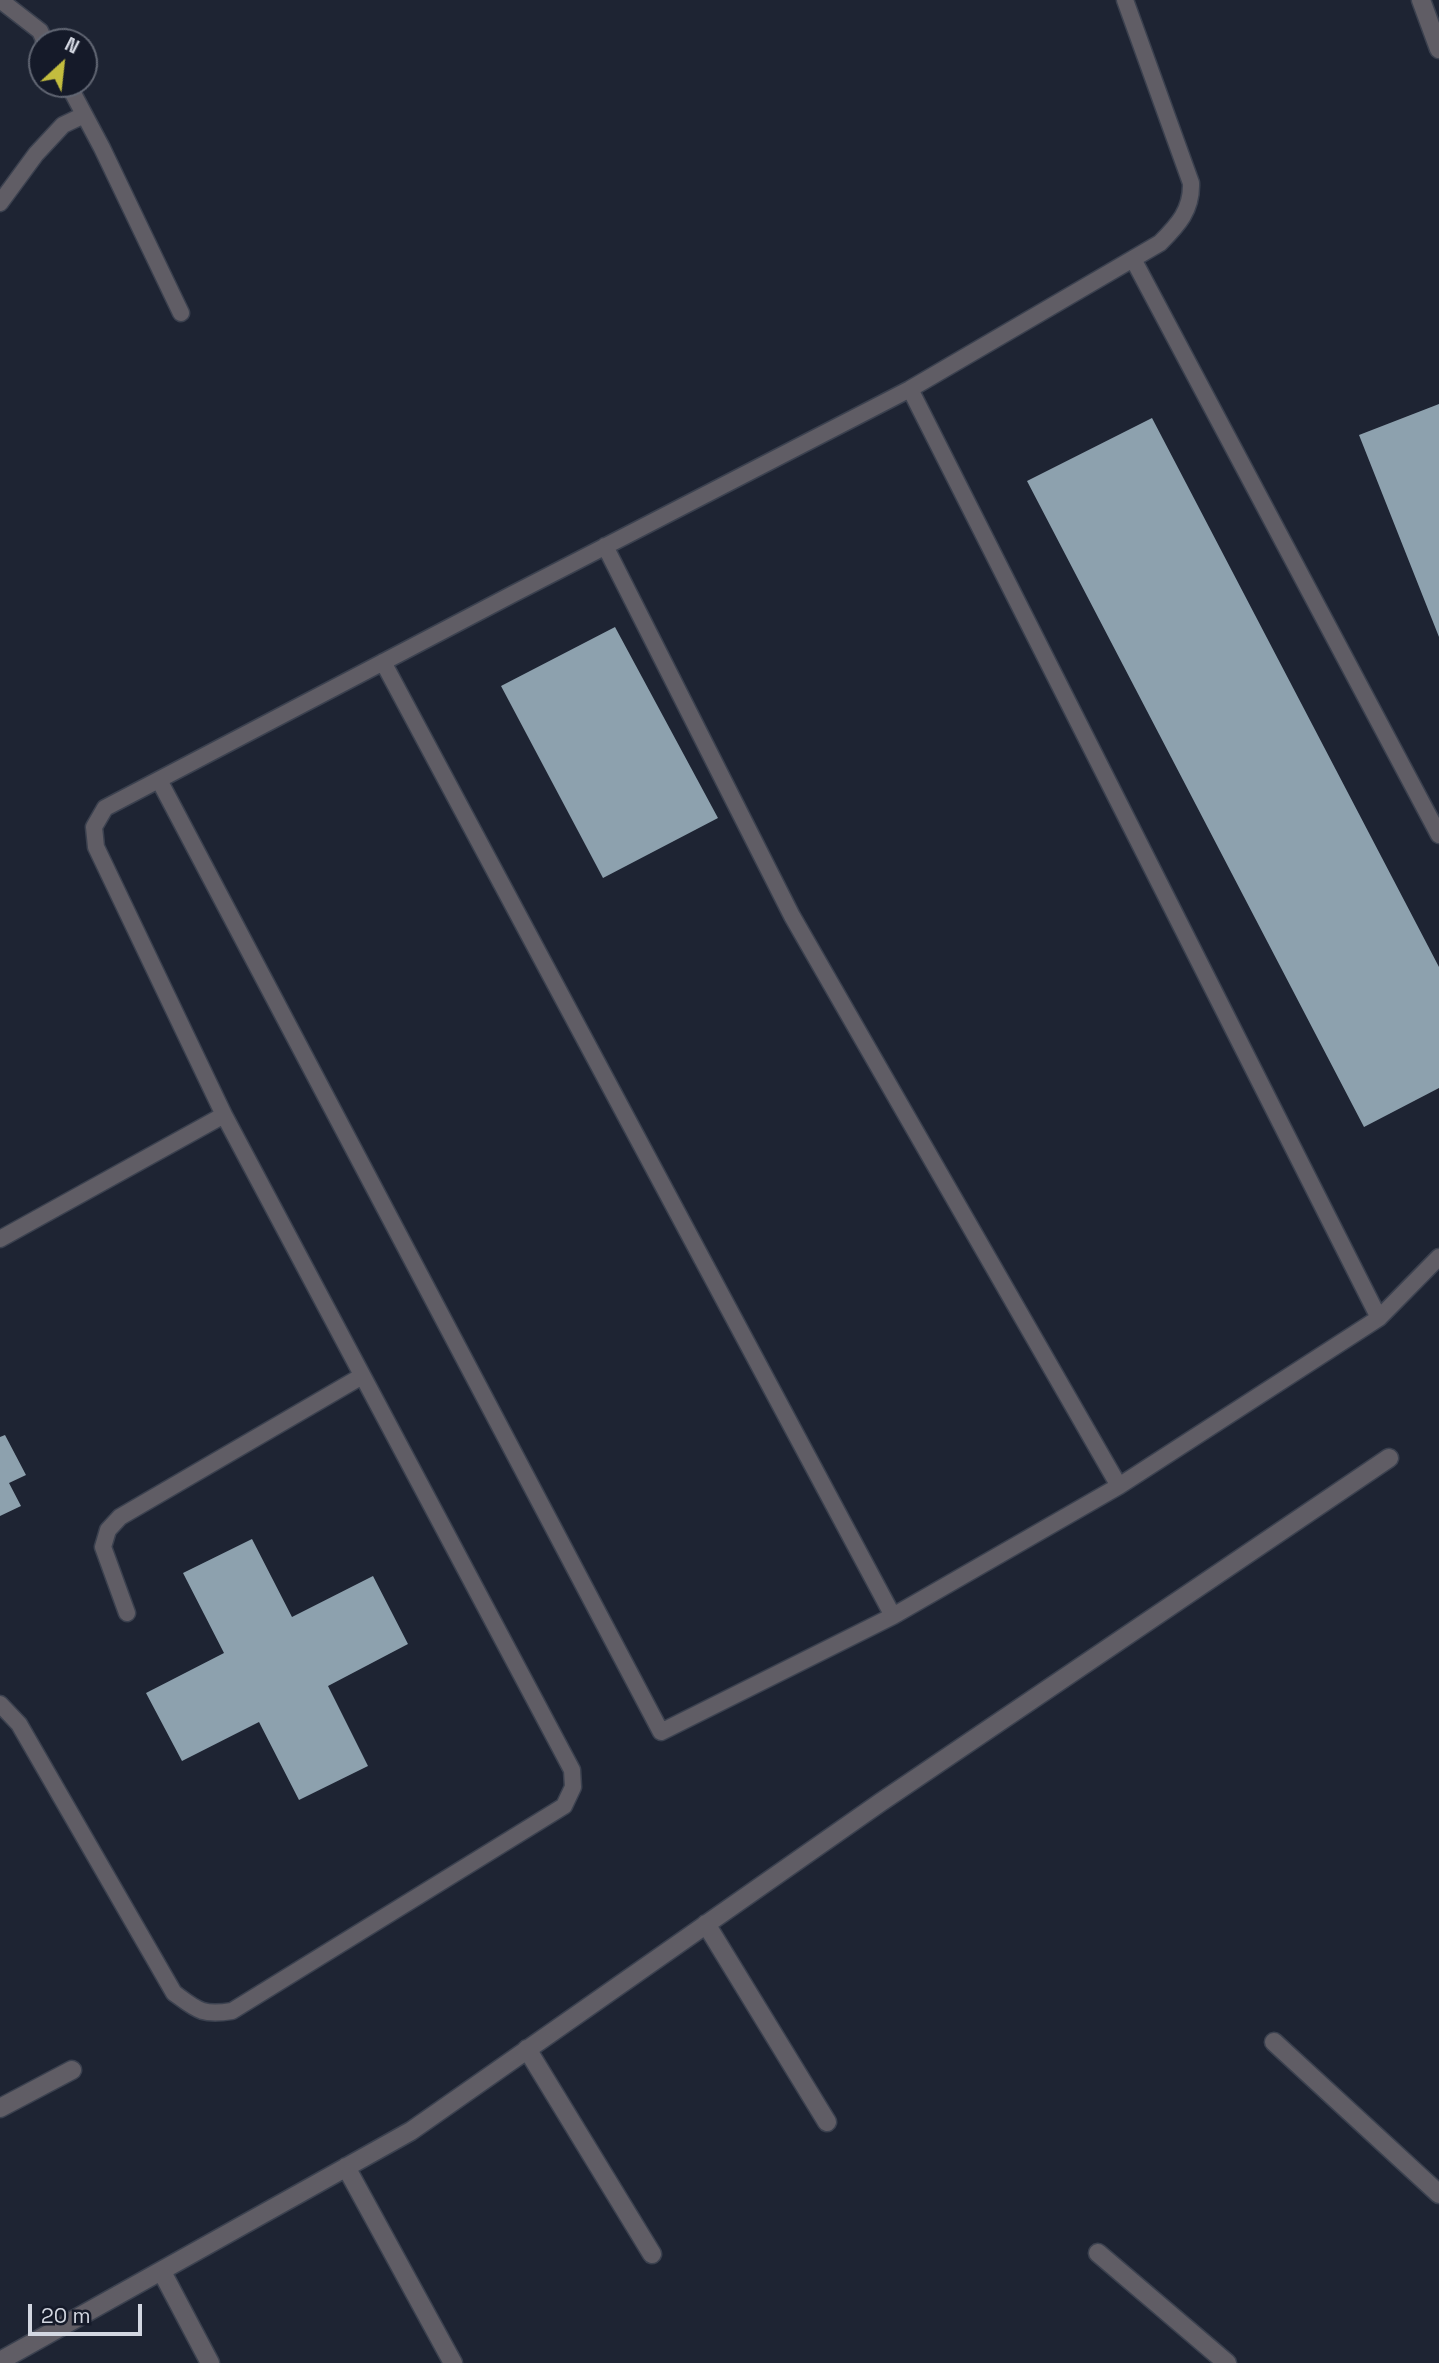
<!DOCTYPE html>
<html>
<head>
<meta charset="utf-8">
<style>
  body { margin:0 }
  #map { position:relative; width:1439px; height:2363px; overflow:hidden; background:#1e2433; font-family:"Space Grotesk",sans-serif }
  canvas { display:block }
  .north { position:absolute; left:28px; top:28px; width:70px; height:70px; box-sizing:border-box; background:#151a29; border:2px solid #616673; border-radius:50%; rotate:27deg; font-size:19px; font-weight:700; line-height:28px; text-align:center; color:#d3d7e1 }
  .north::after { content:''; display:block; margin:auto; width:24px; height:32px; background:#c3bd3e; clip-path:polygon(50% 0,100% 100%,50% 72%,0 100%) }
  .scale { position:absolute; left:28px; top:2304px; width:114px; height:32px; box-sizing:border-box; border:4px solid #d3d7e1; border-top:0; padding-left:9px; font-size:21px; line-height:24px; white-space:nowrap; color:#d3d7e1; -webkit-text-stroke:5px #151a29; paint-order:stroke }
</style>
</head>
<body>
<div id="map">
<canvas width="1439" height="2363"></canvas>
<div class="north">N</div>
<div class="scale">20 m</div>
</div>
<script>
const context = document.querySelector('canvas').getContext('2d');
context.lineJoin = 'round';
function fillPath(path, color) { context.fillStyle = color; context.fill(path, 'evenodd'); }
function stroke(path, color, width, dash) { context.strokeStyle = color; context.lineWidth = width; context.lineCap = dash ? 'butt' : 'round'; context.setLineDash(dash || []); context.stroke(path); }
const building = new Path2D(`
  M 1439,404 L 1439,637 L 1359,435 Z
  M 1152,418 L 1439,967 L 1439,1088 L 1364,1127 L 1027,481 Z
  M 615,627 L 718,818 L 603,878 L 501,686 Z
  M 5,1435 L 26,1475 L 9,1483 L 21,1506 L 0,1516 L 0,1437 Z
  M 252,1539 L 292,1617 L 373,1576 L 408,1644 L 328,1686 L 368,1766 L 299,1800 L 259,1722 L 182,1761 L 146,1693 L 224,1653 L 183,1573 Z`);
const service = new Path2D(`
  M 0,0 L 40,31 L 45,42
  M 68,84 L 102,148 L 181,313
  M 0,203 L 36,154 L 63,125 L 84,115
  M 1133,259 L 1439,835
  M 910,389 L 1379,1318 L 1439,1257
  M 605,546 L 792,916 L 1119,1486
  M 383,662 L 893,1616
  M 159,780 L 661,1732 L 893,1616 L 1119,1486 L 1379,1318
  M 0,1239 L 224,1115
  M 127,1613 L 103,1547 L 108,1530 L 120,1517 L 362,1376
  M 0,1704 L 19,1724 L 174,1993 C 197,2010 202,2016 232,2011 L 564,1806 L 573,1787 L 572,1770 L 224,1115 L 96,847 L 94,827 L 105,808 L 513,594 L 910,389 L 1160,243 C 1178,225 1192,210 1191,183 L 1125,0`);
const minor = new Path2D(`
  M 1421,0 L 1439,49
  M 706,1924 L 827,2122
  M 1274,2042 L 1439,2194
  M 527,2049 L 652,2254
  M 0,2108 L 72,2070
  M 346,2167 L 453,2363
  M 1098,2253 L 1227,2363
  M 162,2272 L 210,2363
  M 0,2361 L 411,2131 L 881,1802 L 1389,1458`);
fillPath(building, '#8da1ae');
stroke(service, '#3b414f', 19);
stroke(minor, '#3b414f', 21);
stroke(service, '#605d65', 16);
stroke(minor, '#605d65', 18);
</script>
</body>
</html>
